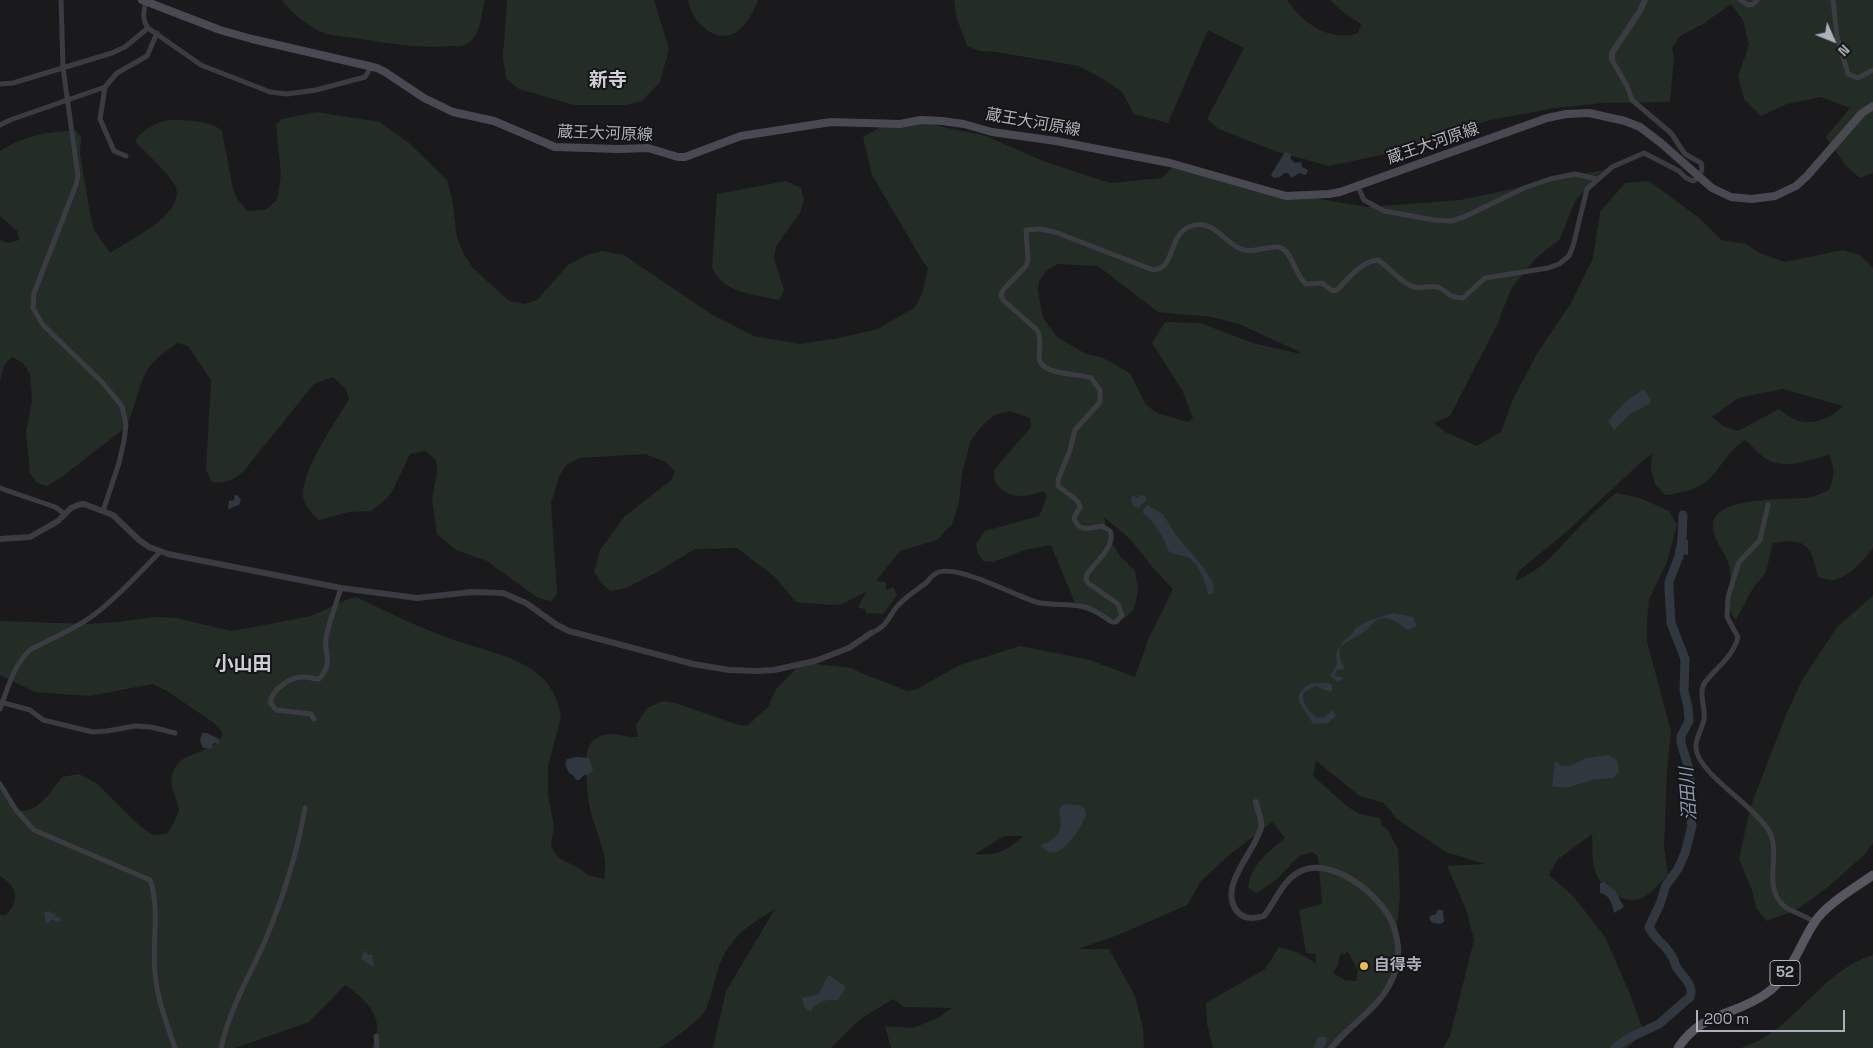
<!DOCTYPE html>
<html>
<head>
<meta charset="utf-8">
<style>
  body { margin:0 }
  #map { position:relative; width:1873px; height:1048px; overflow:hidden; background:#1a1a1c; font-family:"Space Grotesk",sans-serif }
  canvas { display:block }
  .north { position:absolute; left:1808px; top:15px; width:50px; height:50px; -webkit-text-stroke:4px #151517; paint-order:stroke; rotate:134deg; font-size:14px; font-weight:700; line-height:20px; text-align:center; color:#adb0ba }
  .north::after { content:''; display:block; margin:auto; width:18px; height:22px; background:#adb0ba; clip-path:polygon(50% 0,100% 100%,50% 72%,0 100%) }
  .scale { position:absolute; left:1696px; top:1010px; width:149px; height:22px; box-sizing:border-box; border:2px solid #adb0ba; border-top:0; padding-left:6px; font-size:15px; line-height:18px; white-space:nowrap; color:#adb0ba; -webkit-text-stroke:4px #151517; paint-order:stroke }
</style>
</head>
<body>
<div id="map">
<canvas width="1873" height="1048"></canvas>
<div class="north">N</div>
<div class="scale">200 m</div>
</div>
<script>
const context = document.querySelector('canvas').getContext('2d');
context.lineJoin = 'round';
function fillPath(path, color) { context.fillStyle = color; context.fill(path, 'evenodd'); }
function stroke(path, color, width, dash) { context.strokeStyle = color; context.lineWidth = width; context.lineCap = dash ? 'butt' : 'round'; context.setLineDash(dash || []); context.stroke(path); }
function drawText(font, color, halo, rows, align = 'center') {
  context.font = font + ' "Space Grotesk","Noto Sans JP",sans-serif'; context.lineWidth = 4; context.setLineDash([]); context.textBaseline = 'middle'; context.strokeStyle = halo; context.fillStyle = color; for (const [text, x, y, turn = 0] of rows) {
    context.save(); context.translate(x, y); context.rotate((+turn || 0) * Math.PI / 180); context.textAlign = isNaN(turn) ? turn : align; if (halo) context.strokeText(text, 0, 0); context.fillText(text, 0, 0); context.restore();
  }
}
const green = new Path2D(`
  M 282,0 L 485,0 C 480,16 482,39 462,46 C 459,47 454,46 451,46 C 417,49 381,42 347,37 C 340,36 331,36 324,33 C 313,29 288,11 282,0 Z
  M 507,0 L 654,0 L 669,49 L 660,82 L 642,101 L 626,105 L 574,105 L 519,89 L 506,78 L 503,58 Z
  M 688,0 L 758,0 C 754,10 748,23 739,30 C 717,48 691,21 688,0 Z
  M 954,0 L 1287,0 C 1302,22 1329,43 1358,33 L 1361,24 L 1343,12 L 1330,0 L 1873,0 L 1873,173 L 1860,178 L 1846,166 L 1826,137 L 1850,108 L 1821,97 L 1787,104 L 1761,116 L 1744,99 L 1738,76 L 1749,45 L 1743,20 L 1731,4 L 1703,24 L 1680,36 L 1672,48 L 1674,60 L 1670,102 L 1603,103 L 1555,108 L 1491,120 L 1454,130 L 1400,151 L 1329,166 L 1275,151 L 1219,129 L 1207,119 L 1244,48 L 1208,30 L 1168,123 L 1134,114 L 1122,92 L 1105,80 L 1079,66 L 996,52 L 980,51 L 967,46 L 956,16 Z
  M 317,112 L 379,122 L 409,143 L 447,180 L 452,198 L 457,238 L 464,254 L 472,267 L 509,301 L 525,304 L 537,300 L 568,265 L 587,255 L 602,251 L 624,255 L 711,314 L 754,336 L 800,344 L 839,338 L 878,329 L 915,307 L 922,294 L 928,268 L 922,260 L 872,175 L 863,137 L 891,121 L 919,122 L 986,136 L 1043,161 L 1110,183 L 1162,178 L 1176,163 L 1285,193 L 1367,207 L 1460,200 L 1603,170 L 1575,201 L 1560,239 L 1535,259 L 1511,289 L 1497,325 L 1450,416 L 1434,423 L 1445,432 L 1477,446 L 1501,432 L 1513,399 L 1538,352 L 1571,303 L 1593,258 L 1600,212 L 1625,183 L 1649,181 L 1698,217 L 1721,240 L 1746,244 L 1759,253 L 1785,262 L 1843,250 L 1860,255 L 1873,268 L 1873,548 C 1863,560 1851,576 1834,580 C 1830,581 1823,578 1818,577 C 1811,546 1807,537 1773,543 L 1766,572 L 1753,588 L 1736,620 C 1722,605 1735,581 1728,562 C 1724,550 1713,540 1713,527 C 1711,494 1791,501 1812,497 C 1817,496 1824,492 1829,490 C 1835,475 1835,469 1829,455 C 1809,460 1783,471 1765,458 C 1757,453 1752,445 1745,440 C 1730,449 1723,464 1712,476 C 1700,489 1683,493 1665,495 L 1655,484 L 1651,469 L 1652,454 L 1639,464 L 1565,533 L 1519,571 L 1515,581 C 1545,569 1559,547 1582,524 C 1593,513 1604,503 1616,493 L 1640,498 L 1669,511 L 1677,525 L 1667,562 L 1649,599 L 1647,621 L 1647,641 L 1671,732 L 1667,770 L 1664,846 L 1668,875 C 1660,882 1651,894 1642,898 C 1625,906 1602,889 1596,873 C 1591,861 1593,847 1592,834 L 1557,860 L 1549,875 L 1574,897 L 1605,937 L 1630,994 L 1642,1027 L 1637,1039 L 1627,1048 L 1443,1048 L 1450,1036 L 1474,940 L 1466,909 L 1447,866 L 1485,864 L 1446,852 L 1397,819 L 1384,803 L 1360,796 L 1316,761 L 1313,776 L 1348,807 L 1360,814 L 1380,818 L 1382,826 L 1387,829 L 1398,849 L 1400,896 L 1397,925 L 1401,948 L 1400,968 L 1393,985 L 1336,1048 L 1213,1048 L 1207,1024 L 1206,1003 L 1265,969 L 1279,947 L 1296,952 L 1316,963 L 1315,954 L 1306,953 L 1299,910 L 1322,904 L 1318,857 L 1313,852 L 1299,856 L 1277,879 L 1257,893 L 1248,888 C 1252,863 1266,854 1285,838 L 1272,822 L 1228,856 L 1201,881 L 1187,905 L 1118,935 L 1078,949 L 1109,949 L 1135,996 L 1143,1028 L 1144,1048 L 891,1048 L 885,1026 L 913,1028 L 938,1018 L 952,1008 L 904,1007 L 893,999 L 859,1020 L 831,1048 L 713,1048 L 726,991 L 775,909 C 757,920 737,932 726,951 C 715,969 714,990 706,1009 C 700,1021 671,1041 659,1048 L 372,1048 C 387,1019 367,1000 345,985 L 309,1022 L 235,1048 L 0,1048 L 0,915 L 6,915 C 21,899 17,887 0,876 L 0,788 C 4,794 9,803 14,807 C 32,822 53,789 62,777 L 79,774 L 96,783 L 141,827 L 153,835 L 167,834 C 170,830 179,814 179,809 C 179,809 177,802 177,802 C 173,789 168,781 175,768 C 185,749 216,755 223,733 L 214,723 L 167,691 L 153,684 L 89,696 L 35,692 L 0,675 L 0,621 L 88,624 L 119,622 L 154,617 L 177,618 L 231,631 L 307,617 C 325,612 338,601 356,597 C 384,610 413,625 443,636 C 487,654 554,657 561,717 L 548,766 L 548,795 L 554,826 L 551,846 L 554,852 L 559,858 L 580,869 L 588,875 L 604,879 C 610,854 593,828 589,804 C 587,792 585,764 587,753 C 587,748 592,740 597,738 C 613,729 622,738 638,737 L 636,725 L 647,708 L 663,701 L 675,703 L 739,725 L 747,726 L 768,707 L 776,689 L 797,668 L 814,664 L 852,668 L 861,673 L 908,691 L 917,689 L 960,665 L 1020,646 L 1090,660 L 1135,677 L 1148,640 L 1173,589 L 1154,569 L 1131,540 L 1104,517 L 1109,539 L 1120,556 L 1135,571 L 1138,589 L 1136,601 L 1133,610 L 1124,619 L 1111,619 L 1077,608 L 1051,545 L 1025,550 L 993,562 L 983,561 L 977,552 L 976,544 L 985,531 L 1039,516 L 1047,497 L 1044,491 C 1024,498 1006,500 994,480 L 994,470 L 1031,427 L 1030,418 L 1010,411 L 994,415 L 982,426 L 971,440 L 962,473 L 959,502 L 952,524 L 937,540 L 900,551 L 876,581 L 886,582 L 886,590 L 893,587 L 897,595 L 883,614 L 866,613 L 866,610 L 858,607 L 866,592 L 840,605 L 817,604 L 796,602 L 775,577 L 737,548 L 695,549 L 657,572 L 626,588 L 610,591 L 601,583 L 594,572 L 600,550 L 624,517 L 671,480 L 675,472 L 666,462 L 645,454 L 579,458 L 566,465 L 559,477 L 551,503 L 557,594 L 551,601 L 538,598 L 487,561 L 456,550 L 437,534 L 432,499 L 437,473 L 436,460 L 425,451 L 410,454 L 393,490 L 386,499 L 371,511 L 349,512 L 319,520 C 311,513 303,505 303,494 C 302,470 336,421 349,399 L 346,389 L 333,377 L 314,384 L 243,472 C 232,480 226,484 212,482 L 206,470 L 211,380 L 188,346 L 177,343 C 168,350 157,357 150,366 C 138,381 136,410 125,428 L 59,479 L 47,486 L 37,483 L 30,473 L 26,433 L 32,401 L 30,374 L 23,363 L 12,357 L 4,365 L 0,381 L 0,240 L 8,243 L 19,240 L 17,231 L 0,216 L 0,151 C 24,136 47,131 76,131 L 81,137 L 80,153 L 90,213 L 94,230 L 110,253 C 128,241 184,215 176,188 C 172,176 144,151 135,141 C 140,132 154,124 164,121 C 177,118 214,121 222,131 L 233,189 L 238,200 L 247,211 L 265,210 L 277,200 L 281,174 L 276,125 L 282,119 ZM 1058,264 L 1098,266 L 1158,312 L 1212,317 L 1239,324 L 1298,351 L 1301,354 L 1253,343 L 1200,323 L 1165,322 L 1152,343 L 1182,390 L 1193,418 L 1188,422 L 1157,413 L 1146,405 L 1130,373 L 1103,358 L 1084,353 L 1057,337 L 1043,318 L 1038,290 L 1039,281 L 1047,270 ZM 1783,389 L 1843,406 C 1832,417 1816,425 1800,421 C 1793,420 1785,413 1779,409 L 1738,431 L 1723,426 L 1712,417 L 1738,398 ZM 1004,836 L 1023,836 C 1008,851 996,856 975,854 ZM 1348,952 L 1358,970 L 1356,981 L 1345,980 L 1333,973 L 1338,965 L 1340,955 Z
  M 786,181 L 801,188 L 804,200 L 800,213 L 776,246 L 774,259 L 784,290 L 779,300 C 754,294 723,294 712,267 L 717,194 Z
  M 1873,596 L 1873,843 L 1864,855 L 1828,887 L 1798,909 L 1767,921 L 1756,908 L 1752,890 L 1739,859 L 1750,808 L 1786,715 L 1802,680 L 1837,627 Z
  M 1873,955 L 1873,1048 L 1741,1048 C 1748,1045 1756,1042 1762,1039 C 1802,1015 1828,968 1873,955 Z`);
const water = new Path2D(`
  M 1285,152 L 1292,154 L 1290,158 L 1295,163 L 1301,162 L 1302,167 L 1308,170 L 1306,175 L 1299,173 L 1292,178 L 1288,173 L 1284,173 L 1280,177 L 1274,178 L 1271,175 Z
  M 1644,389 L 1651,400 L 1649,404 L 1629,415 L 1614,430 L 1608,421 L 1625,402 Z
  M 235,495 L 237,495 L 241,500 L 239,505 L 229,509 L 228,508 L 229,501 L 234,500 Z
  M 1133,495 L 1137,498 L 1140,495 L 1145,496 L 1146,501 L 1138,508 L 1133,505 L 1131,498 Z
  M 1147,505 L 1163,514 L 1176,535 L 1204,568 L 1215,586 L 1213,587 L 1214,593 L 1208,595 C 1207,584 1199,565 1189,558 C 1184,555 1175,555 1169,552 C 1164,538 1155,522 1142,512 Z
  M 1678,539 L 1688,540 L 1688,555 L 1675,552 Z
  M 1393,613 L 1413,617 L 1417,626 L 1408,630 C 1398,623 1385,611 1373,623 C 1370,626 1368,630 1364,632 C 1357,636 1348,641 1341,646 C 1337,654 1341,662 1345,669 L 1337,670 L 1335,674 L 1337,677 L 1340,676 L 1343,678 L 1342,680 L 1337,681 L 1330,676 L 1337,664 L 1336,653 L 1344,640 L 1348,638 L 1356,628 L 1368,621 Z
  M 1313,683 L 1328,683 L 1332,685 L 1332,690 L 1330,692 L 1315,686 L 1303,693 C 1302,704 1309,712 1318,718 L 1325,717 L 1333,710 L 1336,716 L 1328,723 L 1313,724 L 1299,702 L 1299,694 L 1306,686 Z
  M 202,733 L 207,733 L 219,739 L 219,744 L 214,743 L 211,749 L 203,748 L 200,741 Z
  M 1608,755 L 1617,760 L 1619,772 L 1613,778 L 1592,780 L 1566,788 L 1552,786 L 1555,761 L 1562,766 L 1569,766 L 1587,758 Z
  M 576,757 L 589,758 L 593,770 L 590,774 L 584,775 L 579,780 L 576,780 L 573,775 L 569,773 L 565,764 L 567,759 Z
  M 1064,804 L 1079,805 L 1085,809 L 1086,815 C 1082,826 1064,857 1049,852 C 1046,851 1044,849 1042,847 L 1041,845 C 1063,836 1062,829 1059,809 Z
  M 1604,882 L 1615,891 L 1624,907 L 1614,913 C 1612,904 1610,895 1600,893 L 1600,883 Z
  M 1437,910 L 1443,910 L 1444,922 L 1440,924 L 1433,923 L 1430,920 L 1430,916 L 1436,914 Z
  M 49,911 L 53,914 L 56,912 L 55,916 L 59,917 L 61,920 L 58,922 L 52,920 L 46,924 L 44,912 Z
  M 365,950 L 368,955 L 372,955 L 374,967 L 361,959 Z
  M 829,975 L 846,987 L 838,1000 C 824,1000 818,1000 810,1012 L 804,1006 L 802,998 L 819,994 C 823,987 824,981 829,975 Z
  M 1319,1037 L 1326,1037 L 1327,1041 L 1323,1048 L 1313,1048 Z`);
const river = new Path2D(`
  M 1615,1048 L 1627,1039 L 1659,1024 L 1690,997 C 1695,984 1681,976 1676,966 C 1674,962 1674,958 1671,955 C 1665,944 1654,939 1649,927 L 1660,904 L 1666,885 L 1678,869 L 1685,853 L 1692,826 L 1686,792 L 1690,778 L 1689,769 L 1681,743 L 1681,736 L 1689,721 L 1688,707 L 1684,691 L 1685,659 L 1671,623 L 1669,589 L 1669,582 L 1679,556 L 1682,541 L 1683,515`);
const minor = new Path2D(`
  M 61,0 L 63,68 L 78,176 L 76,185 L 34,293 L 33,308 L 43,325 L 102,382 L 122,406 L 126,425 L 124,441 L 119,463 L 103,511
  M 1740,0 L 1748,5 L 1753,4 L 1757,0
  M 1833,0 L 1837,36 L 1848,74 L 1858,78 L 1873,70
  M 146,2 C 143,11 142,20 148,28 L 201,65 L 270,92 L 287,94 L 316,90 L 365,77 L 371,67
  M 0,84 L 13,83 L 112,53 L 125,47 L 148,28
  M 105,87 L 100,119 L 114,151 L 126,156
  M 0,125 L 10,120 L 105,87 L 117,73 L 147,56 L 157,33
  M 1357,185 L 1364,200 L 1384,211 L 1434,220 L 1451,221 L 1464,217 L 1524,188 L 1550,179 L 1575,174 L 1597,179
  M 0,488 L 55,507 L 65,514
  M 1768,505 L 1760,540 L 1739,562 L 1728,597 L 1727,617 L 1738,637 C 1734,653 1723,663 1712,674 C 1709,678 1705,681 1703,686 C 1699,697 1706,708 1704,719 C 1702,730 1695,738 1696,748 C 1697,773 1758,808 1770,833 C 1781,856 1762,886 1784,906 C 1793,913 1805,915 1814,922
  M 871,633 C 886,627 887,620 895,609 C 903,598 916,591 927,582 C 929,579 932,576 935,574 C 953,561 1015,596 1036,602 C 1052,606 1069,603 1085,607 C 1094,609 1104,617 1112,622 L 1116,622 L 1122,615 L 1118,604 L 1088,583 L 1086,579 L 1087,574 C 1096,562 1116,546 1110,531 L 1102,526 C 1090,528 1079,533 1074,518 L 1080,507 L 1078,502 L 1074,498 L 1058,486 L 1058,480 L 1070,450 L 1075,430 L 1100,402 L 1100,390 L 1091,378 C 1078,373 1040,376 1039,357 C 1039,347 1042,340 1037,330 L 1003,300 L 1001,295 L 1003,290 L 1026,266 L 1028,260 L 1026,230 L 1041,229 L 1055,232 L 1153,270 C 1170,269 1170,251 1177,238 C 1180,233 1185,228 1191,226 C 1212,218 1225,243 1241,249 C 1255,255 1273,242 1283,249 C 1293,255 1295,275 1306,284 L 1322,283 L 1333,291 L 1337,290 C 1350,277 1360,262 1378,260 C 1391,268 1399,282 1414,287 C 1421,289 1430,285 1438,287 C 1450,292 1445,297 1463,298 L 1485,278 L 1548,268 L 1559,264 L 1569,256 L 1573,246 L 1587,189 L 1612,167 L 1644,153 L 1679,171 L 1686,178 L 1693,181 L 1700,177 L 1702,168 L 1701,163 L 1685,154 L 1671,133 L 1632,100 L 1627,86 L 1612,60
  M 0,702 L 30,710 L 43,720 L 93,732 L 107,731 L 135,726 L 151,727 L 175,733
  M 0,709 C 8,688 13,666 30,650 C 52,638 76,629 95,614 C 119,596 139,573 160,552
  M 314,719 L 311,714 L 276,710 L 270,702 C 273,689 290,677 303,677 C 309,677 314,679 319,679 C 334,663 324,655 326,638 C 329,622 336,604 341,588
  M 0,784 L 16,810 L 34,830 L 150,880 C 160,907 152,944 155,973 C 157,999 167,1024 175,1048
  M 376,1036 L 377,1048
  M 221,1048 C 229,1010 249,977 265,941 C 283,898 297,854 305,808`);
const tertiary = new Path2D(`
  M 1612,60 L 1612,53 L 1640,11 L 1645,0
  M 0,539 L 30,537 L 58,521 L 71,508 L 78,505 L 84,504 L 113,515 L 139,540 L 149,547 L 168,554 L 341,588 L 417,598 L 472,592 L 503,593 L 526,603 L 557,625 L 569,631 L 693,664 L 729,670 L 756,671 L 774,670 L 815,661 L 849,648 L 871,633
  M 1256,802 C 1257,809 1263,821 1261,828 C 1254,853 1219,885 1236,910 C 1243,920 1254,919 1264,916 C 1275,902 1283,880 1299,872 C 1331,855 1379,894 1392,922 C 1399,940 1401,959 1393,977 C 1381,1008 1351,1023 1331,1048`);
const secondary = new Path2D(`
  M 142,0 L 220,30 L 252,39 L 377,68 L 385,72 L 424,98 L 453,112 L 494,121 L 555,147 L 618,149 L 648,148 L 678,157 L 685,157 L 741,136 L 831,122 L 900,124 L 921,120 L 942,121 L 964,124 L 992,132 L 1056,141 L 1170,163 L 1286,196 L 1329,194 L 1340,192 L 1547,118 L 1566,114 L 1589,113 L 1625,121 L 1640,127 L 1661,143 L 1712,188 L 1731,197 L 1752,199 L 1775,196 L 1796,186 L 1807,176 L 1862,113 L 1873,106`);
const primary = new Path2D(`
  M 1678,1048 C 1702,1011 1736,1016 1767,993 C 1791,975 1799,946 1814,923 C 1826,904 1855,888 1873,875`);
const markers = [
  [1364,966,5,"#e6be48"]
];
const shields = [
  [1785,973,30]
];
const shieldNames = [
  ["52",1785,973]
];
const streetNames = [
  ["蔵王大河原線",1033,123,10],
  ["蔵王大河原線",605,134,2],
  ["蔵王大河原線",1433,144,-19]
];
const poiNames = [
  ["自得寺",1374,966]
];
const waterNames = [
  ["沼田川",1689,794,-94]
];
const quarterNames = [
  ["新寺",608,81],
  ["小山田",243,665]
];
fillPath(green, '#242c26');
fillPath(water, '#30373f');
stroke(river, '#30373f', 9);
stroke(minor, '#3b3c41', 5);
stroke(tertiary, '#3b3c41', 6);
stroke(secondary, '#494a51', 8);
stroke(primary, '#57585f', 9);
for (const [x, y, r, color] of markers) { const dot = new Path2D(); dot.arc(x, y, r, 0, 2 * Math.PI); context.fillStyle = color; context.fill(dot); stroke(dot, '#151517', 2); }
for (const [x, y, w] of shields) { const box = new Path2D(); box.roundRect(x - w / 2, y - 12.5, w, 25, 4); context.fillStyle = '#151517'; context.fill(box); stroke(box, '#adb0ba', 1); }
drawText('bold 15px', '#adb0ba', null, shieldNames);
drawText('16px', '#adb0ba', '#151517', streetNames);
drawText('bold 16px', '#adb0ba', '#151517', poiNames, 'left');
drawText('italic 18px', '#879bb2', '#151517', waterNames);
drawText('bold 19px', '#ced0d7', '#151517', quarterNames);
</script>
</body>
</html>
